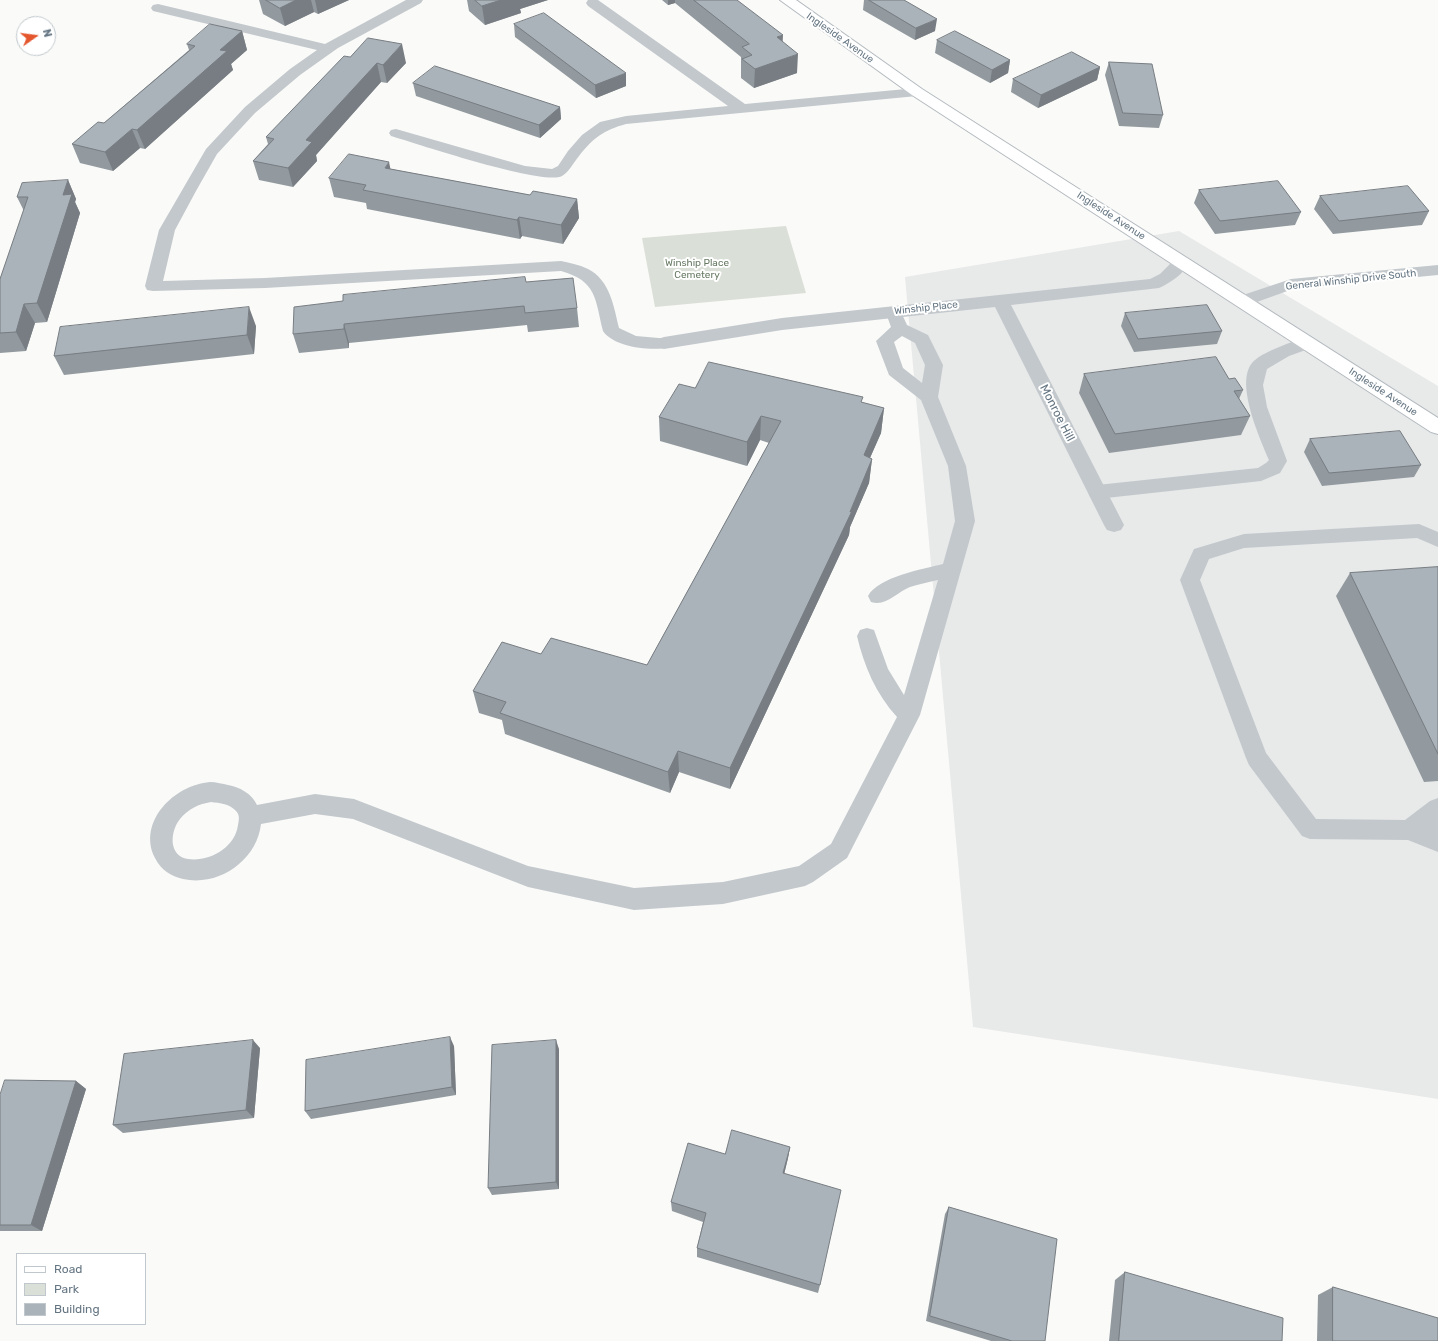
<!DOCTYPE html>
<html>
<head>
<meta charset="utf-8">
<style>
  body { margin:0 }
  #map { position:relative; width:1438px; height:1341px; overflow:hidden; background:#fafaf8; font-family:Rubik,sans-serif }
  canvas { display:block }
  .legend { position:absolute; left:16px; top:1253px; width:130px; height:72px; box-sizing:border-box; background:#fff; border:1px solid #c1c8cd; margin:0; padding:5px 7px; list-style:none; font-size:12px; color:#657683 }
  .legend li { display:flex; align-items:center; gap:8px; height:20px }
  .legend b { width:20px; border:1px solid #c1c8cd }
  .north { position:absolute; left:16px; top:16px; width:40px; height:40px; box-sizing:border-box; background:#fff; border:1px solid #c1c8cd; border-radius:50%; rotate:76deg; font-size:11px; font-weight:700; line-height:16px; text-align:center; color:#657683 }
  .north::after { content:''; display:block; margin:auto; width:14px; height:18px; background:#e4572e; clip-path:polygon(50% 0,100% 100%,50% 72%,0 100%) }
</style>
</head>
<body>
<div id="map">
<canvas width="1438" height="1341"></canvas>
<ul class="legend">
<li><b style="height:5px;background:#fff"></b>Road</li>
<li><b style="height:11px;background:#dadfd7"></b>Park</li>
<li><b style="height:11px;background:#aab3b9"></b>Building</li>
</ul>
<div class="north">N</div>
</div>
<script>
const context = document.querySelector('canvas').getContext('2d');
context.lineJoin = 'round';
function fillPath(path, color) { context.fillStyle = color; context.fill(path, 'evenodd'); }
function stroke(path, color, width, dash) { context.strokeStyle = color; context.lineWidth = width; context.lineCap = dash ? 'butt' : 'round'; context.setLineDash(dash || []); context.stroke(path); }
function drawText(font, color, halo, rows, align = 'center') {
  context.font = font + ' Rubik,sans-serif'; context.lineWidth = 4; context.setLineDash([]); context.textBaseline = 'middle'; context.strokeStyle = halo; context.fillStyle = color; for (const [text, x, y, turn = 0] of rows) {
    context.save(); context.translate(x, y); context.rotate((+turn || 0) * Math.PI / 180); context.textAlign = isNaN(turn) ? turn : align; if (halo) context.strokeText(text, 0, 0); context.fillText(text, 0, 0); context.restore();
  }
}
const built = new Path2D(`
  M 1179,231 L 1438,386 L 1438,1099 L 973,1027 L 905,277 Z`);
const green = new Path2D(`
  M 786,226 L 806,293 L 655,307 L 642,238 Z`);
const lane = new Path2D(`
  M 406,0 L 423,0 L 421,3 L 338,48 L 300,75 L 255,113 L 217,154 L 196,191 L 175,230 L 163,281 L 265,278 L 561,261 C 570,263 580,265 588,269 C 610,280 614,307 619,328 L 636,336 L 670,339 L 673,343 L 670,347 C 653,352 613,347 603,331 C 595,299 597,281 561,271 L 265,288 L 153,291 L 147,290 L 145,286 L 159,230 L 206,149 L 245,107 L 290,69 L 317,50 L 153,11 L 151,8 L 153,5 L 158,4 L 325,44 Z
  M 588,0 L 598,0 L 745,104 L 917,88 L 922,89 L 924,92 L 922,95 L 917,96 L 626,124 C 604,130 593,138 579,156 C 573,163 570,171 562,176 C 543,186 418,144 391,136 L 389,133 L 391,130 L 396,129 L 525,166 L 552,169 L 558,166 L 568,151 L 582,135 L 600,122 L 626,116 L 728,106 L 588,6 L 586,3 Z
  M 895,311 L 901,312 L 907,325 L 928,335 L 943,365 L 938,397 L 966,466 L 975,521 L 920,715 L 847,858 L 813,882 L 805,886 L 723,904 L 634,910 L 528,887 L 353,819 L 315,814 L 261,824 C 257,860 219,887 183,879 C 171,876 161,870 155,858 C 137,822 174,785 210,782 C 216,782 223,784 228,785 C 240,787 252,794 257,805 L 315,794 L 354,799 L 528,866 L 634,888 L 723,882 L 799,866 L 831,844 L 897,717 C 876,694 864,666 857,636 L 860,630 L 867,628 L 874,630 L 888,669 L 904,695 L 938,580 C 929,582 919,584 910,587 C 897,592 886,607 871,602 L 868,596 C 878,577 923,569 943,564 L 955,521 L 948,466 L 921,400 L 889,375 L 876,341 L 891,327 L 887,316 L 889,312 ZM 902,336 L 915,343 L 925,365 L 922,383 L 903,368 L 894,342 ZM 211,802 C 220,803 230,804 236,811 C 240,815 239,820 238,825 C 235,848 209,862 188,859 C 168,856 170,831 180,819 C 188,809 199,804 211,802 Z
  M 1308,337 L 1314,339 L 1317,343 L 1314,347 L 1289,356 L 1267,369 L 1263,385 L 1267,407 L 1287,461 L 1280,473 L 1261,481 L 1097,499 L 1090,497 L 1088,492 L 1090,487 L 1097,485 L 1258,468 L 1266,463 L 1269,460 C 1260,438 1235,384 1252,363 C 1261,352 1294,341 1308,337 Z
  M 1419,524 L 1438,532 L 1438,547 L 1417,538 L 1244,548 L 1209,559 L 1200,580 L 1266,753 L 1316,819 L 1405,820 L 1430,801 L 1438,798 L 1438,852 L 1408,840 L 1310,839 L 1302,836 L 1249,765 L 1246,758 L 1180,580 L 1194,549 L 1244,534 Z`);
const street = new Path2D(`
  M 1182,257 L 1188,258 L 1190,262 C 1183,274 1172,282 1159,288 L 1011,305 L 1124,525 L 1121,530 L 1114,532 L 1107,530 L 1104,525 L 995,307 L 782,330 L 664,349 L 658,347 L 655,343 L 658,339 L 664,337 L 782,318 L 1150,279 L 1160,274 L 1176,258 Z
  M 1438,265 L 1438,275 L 1293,289 L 1243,307 L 1237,305 L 1234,301 L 1237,297 L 1291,279 Z`);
const secondary = new Path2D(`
  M 780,0 L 796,0 L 922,89 L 1438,418 L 1438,434 L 1431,432 L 912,95 Z`);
const wall = new Path2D(`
  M 259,0 L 349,0 L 318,14 L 314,12 L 285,26 L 263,14 Z
  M 467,0 L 548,0 L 520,9 L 521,13 L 485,25 L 469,11 Z
  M 662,0 L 737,0 L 782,41 L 797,73 L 754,88 L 741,78 L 741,57 L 675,3 L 668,5 Z
  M 864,0 L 904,0 L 935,31 L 915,40 L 863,10 Z
  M 514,24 L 626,86 L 596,98 L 515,37 Z
  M 242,31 L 247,50 L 231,64 L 233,70 L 145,149 L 140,148 L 113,171 L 80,163 L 72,144 L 104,123 L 189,50 L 187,44 Z
  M 937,40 L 1010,60 L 1008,73 L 990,83 L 935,53 Z
  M 350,57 L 406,63 L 387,83 L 381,82 L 316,155 L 317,161 L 293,187 L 259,180 L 253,161 L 268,144 L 266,137 Z
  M 1109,62 L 1163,115 L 1159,128 L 1119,126 L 1105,75 Z
  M 1100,67 L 1097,80 L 1038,108 L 1011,92 L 1013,79 Z
  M 413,83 L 560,107 L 561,119 L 540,138 L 416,96 Z
  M 391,169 L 530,195 L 577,199 L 579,218 L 563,244 L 522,236 L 520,239 L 367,209 L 366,203 L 334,197 L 329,178 Z
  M 68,180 L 76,199 L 75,202 L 80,213 L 47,322 L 35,323 L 26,351 L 0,353 L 0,279 L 24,211 L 17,197 Z
  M 1199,190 L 1301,212 L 1295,225 L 1215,234 L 1194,203 Z
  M 1320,196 L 1429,211 L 1422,225 L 1333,234 L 1314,209 Z
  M 526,282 L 577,308 L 579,327 L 528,332 L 527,325 L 349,343 L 349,348 L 299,353 L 293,334 Z
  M 1125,313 L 1222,331 L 1217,344 L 1134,352 L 1121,326 Z
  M 256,326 L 254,354 L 64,375 L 54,356 Z
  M 1084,374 L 1229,379 L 1243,390 L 1239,399 L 1250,416 L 1241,435 L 1109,453 L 1079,393 Z
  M 695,388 L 862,403 L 884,408 L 881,433 L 870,458 L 872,459 L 869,483 L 850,527 L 849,535 L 730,789 L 679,772 L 670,793 L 505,734 L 502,720 L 479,713 L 473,691 L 541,654 L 647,665 L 769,443 L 760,440 L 747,466 L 660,441 L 659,417 Z
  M 1310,439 L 1421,465 L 1414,477 L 1322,486 L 1304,452 Z
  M 1438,567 L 1438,781 L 1424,782 L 1336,596 L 1350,573 Z
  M 454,1046 L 456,1095 L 311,1119 L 305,1111 Z
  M 260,1048 L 254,1118 L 123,1133 L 113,1125 Z
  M 559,1049 L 559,1189 L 492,1195 L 488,1188 Z
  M 76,1081 L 86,1089 L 42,1231 L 0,1231 L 0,1095 Z
  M 790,1147 L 788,1158 L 784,1174 L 820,1285 L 818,1293 L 697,1257 L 697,1248 L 703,1222 L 672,1211 L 671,1202 L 725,1154 Z
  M 949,1207 L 1045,1341 L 991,1341 L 926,1321 L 945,1214 Z
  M 1125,1272 L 1282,1341 L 1109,1341 L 1115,1280 Z
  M 1333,1287 L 1438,1341 L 1317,1341 L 1318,1295 Z`);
const shadedWall = new Path2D(`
  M 296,0 L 311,0 L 314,12 L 285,26 L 280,8 Z
  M 315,0 L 349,0 L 318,14 Z
  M 501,0 L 548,0 L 520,9 L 521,13 L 485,25 L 482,6 Z
  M 668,0 L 675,0 L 675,3 L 668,5 Z
  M 937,19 L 935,31 L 915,40 L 916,28 Z
  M 242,31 L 247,50 L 231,64 L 233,70 L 145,149 L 137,130 L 220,50 Z
  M 783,35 L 782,54 L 777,37 Z
  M 402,44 L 406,63 L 387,83 L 383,65 Z
  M 798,54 L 797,73 L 754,88 L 755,69 Z
  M 1010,60 L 1008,73 L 990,83 L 992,70 Z
  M 377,63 L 381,82 L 316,155 L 317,161 L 293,187 L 288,168 L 306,140 Z
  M 1100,67 L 1097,80 L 1038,108 L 1041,95 Z
  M 626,73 L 626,86 L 596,98 L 595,85 Z
  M 560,107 L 561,119 L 540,138 L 539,125 Z
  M 132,129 L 140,148 L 113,171 L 105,152 Z
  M 389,162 L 393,181 L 385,168 Z
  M 68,180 L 76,199 L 75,202 L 80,213 L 47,322 L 37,303 L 63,195 Z
  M 577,199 L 579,218 L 563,244 L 561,225 Z
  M 519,217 L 522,236 L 520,239 L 517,220 Z
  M 24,304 L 35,323 L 26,351 L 16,332 Z
  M 249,307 L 256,326 L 254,354 L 247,335 Z
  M 344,324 L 349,343 L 349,348 L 344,329 Z
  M 884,408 L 881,433 L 861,478 L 864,455 Z
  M 761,416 L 760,440 L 747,466 L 747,442 Z
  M 872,459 L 869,483 L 850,527 L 849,535 L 730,789 L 730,768 L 850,512 Z
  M 678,751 L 679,772 L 670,793 L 668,772 Z
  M 450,1037 L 454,1046 L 456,1095 L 452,1087 Z
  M 253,1040 L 260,1048 L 254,1118 L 246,1110 Z
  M 556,1040 L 559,1049 L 559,1189 L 556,1182 Z
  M 76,1081 L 86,1089 L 42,1231 L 31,1225 Z
  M 790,1147 L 788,1158 L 782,1183 L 783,1173 Z`);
const building = new Path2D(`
  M 266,0 L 296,0 L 280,8 Z
  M 475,0 L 501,0 L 482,6 Z
  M 694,0 L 737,0 L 783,35 L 777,37 L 798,54 L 755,69 L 742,59 L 752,55 L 742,47 L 749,44 Z
  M 869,0 L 904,0 L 937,19 L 916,28 Z
  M 544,13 L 626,73 L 595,85 L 514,24 Z
  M 210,24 L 242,31 L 220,50 L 227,51 L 137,130 L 132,129 L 105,152 L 72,144 L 98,122 L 104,123 L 195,46 L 187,44 Z
  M 955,31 L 1010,60 L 992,70 L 937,40 Z
  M 368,38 L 402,44 L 383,65 L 377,63 L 306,140 L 312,142 L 288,168 L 253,161 L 274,139 L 266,137 L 344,56 L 350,57 Z
  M 1072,52 L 1100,67 L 1041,95 L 1013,79 Z
  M 1109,62 L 1152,64 L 1163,115 L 1123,113 Z
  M 435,66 L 560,107 L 539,125 L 413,83 Z
  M 349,154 L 389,162 L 385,168 L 530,195 L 533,191 L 577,199 L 561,225 L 519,217 L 517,220 L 363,190 L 366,185 L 329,178 Z
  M 68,180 L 63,195 L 72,194 L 37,303 L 24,304 L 16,332 L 0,333 L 0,279 L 28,197 L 17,197 L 22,183 Z
  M 1278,181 L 1301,212 L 1220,221 L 1199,190 Z
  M 1408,186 L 1429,211 L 1339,221 L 1320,196 Z
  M 525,277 L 526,282 L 573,278 L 577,308 L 525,313 L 524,306 L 344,324 L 344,329 L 293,334 L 294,307 L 343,301 L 343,295 Z
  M 1207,305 L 1222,331 L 1138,339 L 1125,313 Z
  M 249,307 L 247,335 L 54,356 L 60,327 Z
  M 1216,357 L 1229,379 L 1235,378 L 1243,390 L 1234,391 L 1250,416 L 1115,434 L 1084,374 Z
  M 709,362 L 863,397 L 861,402 L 884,408 L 864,455 L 872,459 L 850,512 L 852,511 L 730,768 L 678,751 L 668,772 L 500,713 L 506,702 L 473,691 L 502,642 L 541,654 L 551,638 L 647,665 L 781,421 L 761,416 L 747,442 L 659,417 L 679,384 L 695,388 Z
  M 1400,431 L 1421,465 L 1329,473 L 1310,439 Z
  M 1438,567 L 1438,754 L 1350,573 Z
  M 450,1037 L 452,1087 L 305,1111 L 306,1060 Z
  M 253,1040 L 246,1110 L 113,1125 L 124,1054 Z
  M 556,1040 L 556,1182 L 488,1188 L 492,1045 Z
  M 5,1080 L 76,1081 L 31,1225 L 0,1225 L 0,1095 Z
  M 732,1130 L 790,1147 L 783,1173 L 841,1190 L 820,1285 L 697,1248 L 706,1213 L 671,1202 L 688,1143 L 725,1154 Z
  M 949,1207 L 1057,1239 L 1045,1341 L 1012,1341 L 930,1316 Z
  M 1125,1272 L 1283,1318 L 1282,1341 L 1119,1341 Z
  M 1333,1287 L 1438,1318 L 1438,1341 L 1333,1341 Z`);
const farStreetnames = [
  ["Ingleside Avenue",840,38,35],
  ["Ingleside Avenue",1111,216,33],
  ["General Winship Drive South",1351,280,-6],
  ["Winship Place",926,308,-6],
  ["Ingleside Avenue",1383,392,33]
];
const farParknames = [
  ["Winship Place",697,263],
  ["Cemetery",697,275]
];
const streetNames = [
  ["Monroe Hill",1057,413,63]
];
fillPath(built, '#e8e9e9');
fillPath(green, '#dadfd7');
stroke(secondary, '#b3babf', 2);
fillPath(lane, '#c3c8cc');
fillPath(street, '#c3c8cc');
fillPath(secondary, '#fff');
fillPath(wall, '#929a9f');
fillPath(shadedWall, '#777d82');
fillPath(building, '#aab3b9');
stroke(building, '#777d82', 1);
drawText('10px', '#657683', '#fff', farStreetnames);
drawText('10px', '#687a64', '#fff', farParknames);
drawText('12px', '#657683', '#fff', streetNames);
</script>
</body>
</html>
